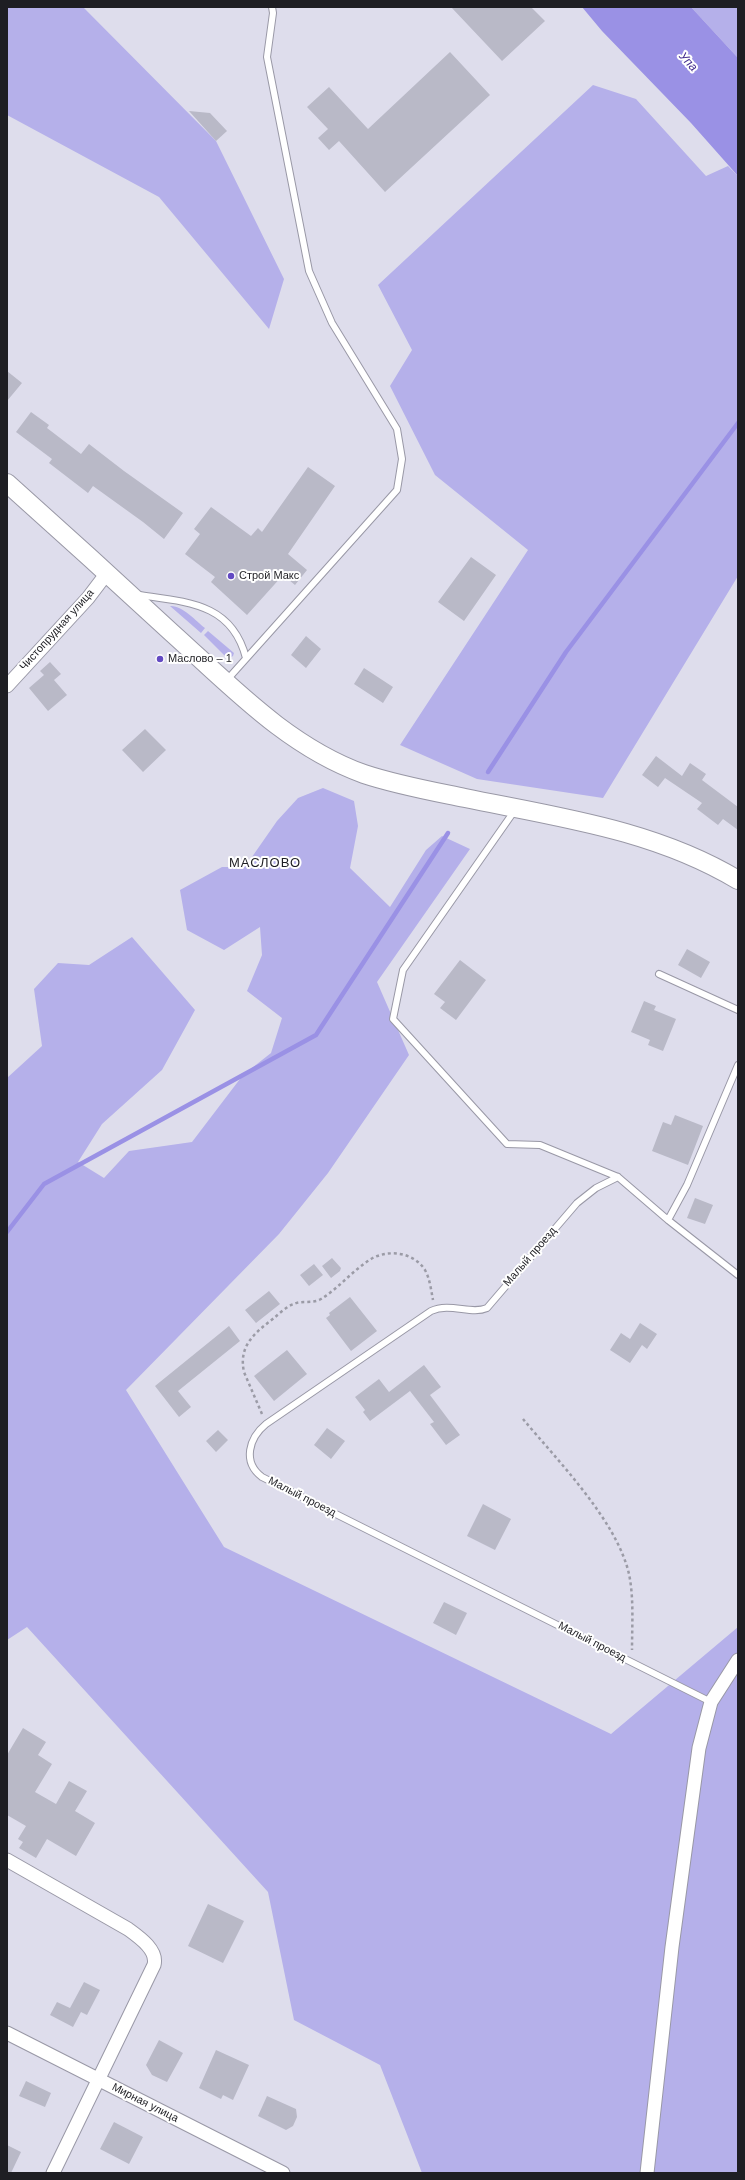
<!DOCTYPE html>
<html>
<head>
<meta charset="utf-8">
<style>
  body { margin:0 }
  #map { position:relative; width:745px; height:2180px; overflow:hidden; background:#deddec; font-family:Arial,sans-serif }
  canvas { display:block }
  .frame { position:absolute; inset:0; border:8px solid #1e1e23; pointer-events:none }
</style>
</head>
<body>
<div id="map">
<canvas width="745" height="2180"></canvas>
<div class="frame"></div>
</div>
<script>
const context = document.querySelector('canvas').getContext('2d');
context.lineJoin = 'round';
function fillPath(path, color) { context.fillStyle = color; context.fill(path, 'evenodd'); }
function stroke(path, color, width, dash) { context.strokeStyle = color; context.lineWidth = width; context.lineCap = dash ? 'butt' : 'round'; context.setLineDash(dash || []); context.stroke(path); }
function drawText(font, color, halo, rows, align = 'center') {
  context.font = font + ' Arial,sans-serif'; context.lineWidth = 4; context.setLineDash([]); context.textBaseline = 'middle'; context.strokeStyle = halo; context.fillStyle = color; for (const [text, x, y, turn = 0] of rows) {
    context.save(); context.translate(x, y); context.rotate((+turn || 0) * Math.PI / 180); context.textAlign = isNaN(turn) ? turn : align; if (halo) context.strokeText(text, 0, 0); context.fillText(text, 0, 0); context.restore();
  }
}
const green = new Path2D(`
  M 7,7 L 83,7 L 216,141 L 284,279 L 269,329 L 159,197 L 7,115 Z
  M 691,7 L 738,7 L 738,58 Z
  M 593,85 L 636,99 L 706,176 L 728,166 L 738,176 L 738,576 L 603,798 L 477,779 L 400,745 L 528,550 L 435,475 L 390,386 L 412,350 L 378,285 Z
  M 170,606 C 182,605 196,621 205,628 L 201,633 Z
  M 208,631 L 234,653 L 233,656 L 230,658 L 226,657 L 204,635 Z
  M 323,788 L 354,801 L 358,826 L 350,868 L 390,907 L 426,850 L 442,836 L 470,849 L 377,982 L 409,1055 L 328,1173 L 279,1234 L 126,1390 L 224,1547 L 611,1734 L 738,1627 L 738,2173 L 422,2173 L 380,2065 L 294,2020 L 268,1892 L 27,1627 L 7,1640 L 7,1078 L 42,1046 L 34,989 L 58,963 L 89,965 L 132,937 L 195,1010 L 162,1070 L 102,1124 L 78,1162 L 104,1178 L 129,1151 L 192,1142 L 243,1075 L 271,1053 L 282,1018 L 247,991 L 262,955 L 260,927 L 224,950 L 187,930 L 180,890 L 222,867 L 245,867 L 277,821 L 298,798 Z`);
const water = new Path2D(`
  M 582,7 L 691,7 L 738,58 L 738,176 L 691,123 L 602,31 Z`);
const stream = new Path2D(`
  M 488,772 L 566,652 L 738,423
  M 7,1232 L 44,1184 L 316,1035 L 448,833`);
const building = new Path2D(`
  M 451,7 L 531,7 L 545,21 L 502,61 Z
  M 450,52 L 490,95 L 385,192 L 339,141 L 329,150 L 318,138 L 328,129 L 307,107 L 329,87 L 368,129 Z
  M 189,111 L 210,113 L 227,131 L 216,141 Z
  M 7,371 L 22,383 L 7,401 Z
  M 31,412 L 49,425 L 47,428 L 81,454 L 89,444 L 124,471 L 183,513 L 164,539 L 143,522 L 93,486 L 88,493 L 49,463 L 52,459 L 16,432 Z
  M 308,467 L 335,486 L 288,554 L 307,570 L 295,585 L 283,575 L 247,615 L 211,582 L 215,577 L 185,554 L 200,534 L 194,529 L 211,507 L 251,536 L 258,528 L 262,532 Z
  M 471,557 L 496,575 L 464,621 L 438,602 Z
  M 306,636 L 321,649 L 306,668 L 291,655 Z
  M 50,662 L 61,674 L 54,680 L 67,695 L 48,711 L 29,688 L 44,675 L 40,671 Z
  M 364,668 L 393,687 L 383,703 L 354,684 Z
  M 145,729 L 166,750 L 143,772 L 122,750 Z
  M 656,756 L 682,776 L 690,763 L 706,774 L 702,780 L 738,807 L 738,830 L 723,819 L 718,825 L 697,809 L 702,803 L 665,778 L 658,787 L 642,775 Z
  M 687,949 L 710,962 L 701,978 L 678,965 Z
  M 460,960 L 486,980 L 456,1020 L 440,1008 L 445,1002 L 434,994 Z
  M 644,1001 L 656,1006 L 654,1010 L 676,1019 L 663,1051 L 648,1045 L 650,1040 L 631,1032 Z
  M 675,1115 L 703,1126 L 688,1165 L 652,1151 L 663,1122 L 671,1125 Z
  M 695,1198 L 713,1205 L 705,1224 L 687,1218 Z
  M 332,1258 L 341,1268 L 340,1271 L 331,1278 L 322,1266 Z
  M 314,1264 L 323,1275 L 309,1286 L 300,1275 Z
  M 269,1291 L 280,1304 L 256,1323 L 245,1310 Z
  M 350,1297 L 377,1331 L 351,1351 L 326,1318 L 330,1315 L 329,1313 Z
  M 640,1323 L 657,1334 L 647,1349 L 642,1345 L 630,1363 L 610,1350 L 621,1333 L 630,1339 Z
  M 229,1326 L 240,1341 L 178,1391 L 191,1407 L 179,1417 L 155,1386 Z
  M 287,1350 L 307,1374 L 274,1401 L 254,1376 Z
  M 424,1365 L 441,1387 L 430,1395 L 460,1435 L 446,1445 L 430,1424 L 434,1422 L 410,1391 L 370,1421 L 363,1412 L 365,1410 L 355,1397 L 379,1379 L 389,1392 Z
  M 327,1428 L 345,1441 L 331,1459 L 314,1445 Z
  M 218,1430 L 228,1440 L 216,1452 L 206,1441 Z
  M 483,1504 L 511,1519 L 495,1550 L 467,1536 Z
  M 444,1602 L 467,1613 L 456,1635 L 433,1623 Z
  M 23,1728 L 46,1742 L 38,1755 L 52,1764 L 35,1792 L 56,1804 L 69,1781 L 87,1791 L 75,1811 L 95,1823 L 76,1856 L 47,1839 L 36,1858 L 19,1848 L 23,1842 L 18,1839 L 26,1826 L 7,1815 L 7,1755 Z
  M 208,1904 L 244,1921 L 223,1963 L 188,1946 Z
  M 84,1982 L 100,1990 L 87,2015 L 81,2012 L 73,2027 L 50,2015 L 57,2002 L 70,2008 Z
  M 159,2040 L 183,2053 L 167,2082 L 152,2075 L 146,2065 Z
  M 216,2050 L 249,2065 L 233,2100 L 223,2095 L 221,2099 L 199,2088 Z
  M 26,2081 L 51,2093 L 45,2107 L 19,2096 Z
  M 267,2096 L 296,2109 L 297,2117 L 293,2126 L 286,2130 L 258,2116 Z
  M 114,2122 L 143,2137 L 129,2164 L 100,2149 Z
  M 7,2145 L 21,2152 L 11,2173 L 7,2173 Z`);
const path = new Path2D(`
  M 262,1414 L 244,1372 C 238,1345 256,1332 274,1318 C 280,1313 287,1306 294,1304 C 302,1300 313,1304 321,1299 C 339,1288 353,1270 371,1259 C 388,1249 414,1252 425,1270 C 430,1279 431,1290 433,1300
  M 523,1419 C 558,1461 617,1521 629,1574 C 634,1598 632,1625 632,1650`);
const service = new Path2D(`
  M 139,595 C 187,602 232,603 246,658
  M 226,681 L 397,490 L 402,459 L 397,429 L 332,323 L 309,271 L 267,57 L 273,13 L 272,7
  M 515,810 L 403,970 L 393,1019 L 507,1144 L 540,1145 L 618,1177 L 668,1220 L 738,1275
  M 659,974 L 738,1010
  M 618,1177 L 596,1188 L 577,1203 L 487,1308 C 471,1315 450,1302 431,1311 L 266,1424 C 249,1438 242,1462 262,1477 L 711,1702
  M 668,1220 L 687,1185 L 738,1065`);
const minor = new Path2D(`
  M 7,686 L 88,598 L 107,573
  M 7,1860 L 128,1929 C 139,1937 158,1950 154,1965 L 53,2173
  M 7,2033 L 283,2173
  M 647,2173 L 672,1947 L 699,1748 L 711,1702 L 738,1660`);
const secondary = new Path2D(`
  M 7,483 C 63,533 118,583 172,633 C 231,686 288,747 364,774 C 397,785 431,791 465,798 C 558,817 655,830 738,880`);
const markers = [
  [231,576,4,"#634ac3"],
  [160,659,4,"#634ac3"]
];
const poiNames = [
  ["Строй Макс",239,576],
  ["Маслово – 1",168,659]
];
const streetNames = [
  ["Чистопрудная улица",57,630,-48],
  ["Малый проезд",530,1257,-49],
  ["Малый проезд",302,1497,27],
  ["Малый проезд",592,1642,27],
  ["Мирная улица",145,2103,27]
];
const waterNames = [
  ["Упа",688,62,48]
];
const quarterNames = [
  ["МАСЛОВО",265,863]
];
fillPath(green, '#b5b0ea');
fillPath(water, '#9a91e5');
stroke(stream, '#9a91e5', 4.5);
fillPath(building, '#b9b9c7');
stroke(service, '#9998a6', 8);
stroke(minor, '#9998a6', 15);
stroke(secondary, '#9998a6', 20);
stroke(path, '#9b9ba6', 2.5, [3, 3]);
stroke(service, '#fff', 6);
stroke(minor, '#fff', 13);
stroke(secondary, '#fff', 18);
for (const [x, y, r, color] of markers) { const dot = new Path2D(); dot.arc(x, y, r, 0, 2 * Math.PI); context.fillStyle = color; context.fill(dot); stroke(dot, '#fff', 1.5); }
drawText('11px', '#1e1e23', '#fff', poiNames, 'left');
drawText('11px', '#1e1e23', '#fff', streetNames);
drawText('italic 12px', '#432c8d', '#fff', waterNames);
context.letterSpacing = '1px';
drawText('13px', '#1e1e23', '#fff', quarterNames);
context.letterSpacing = '0px';
</script>
</body>
</html>
